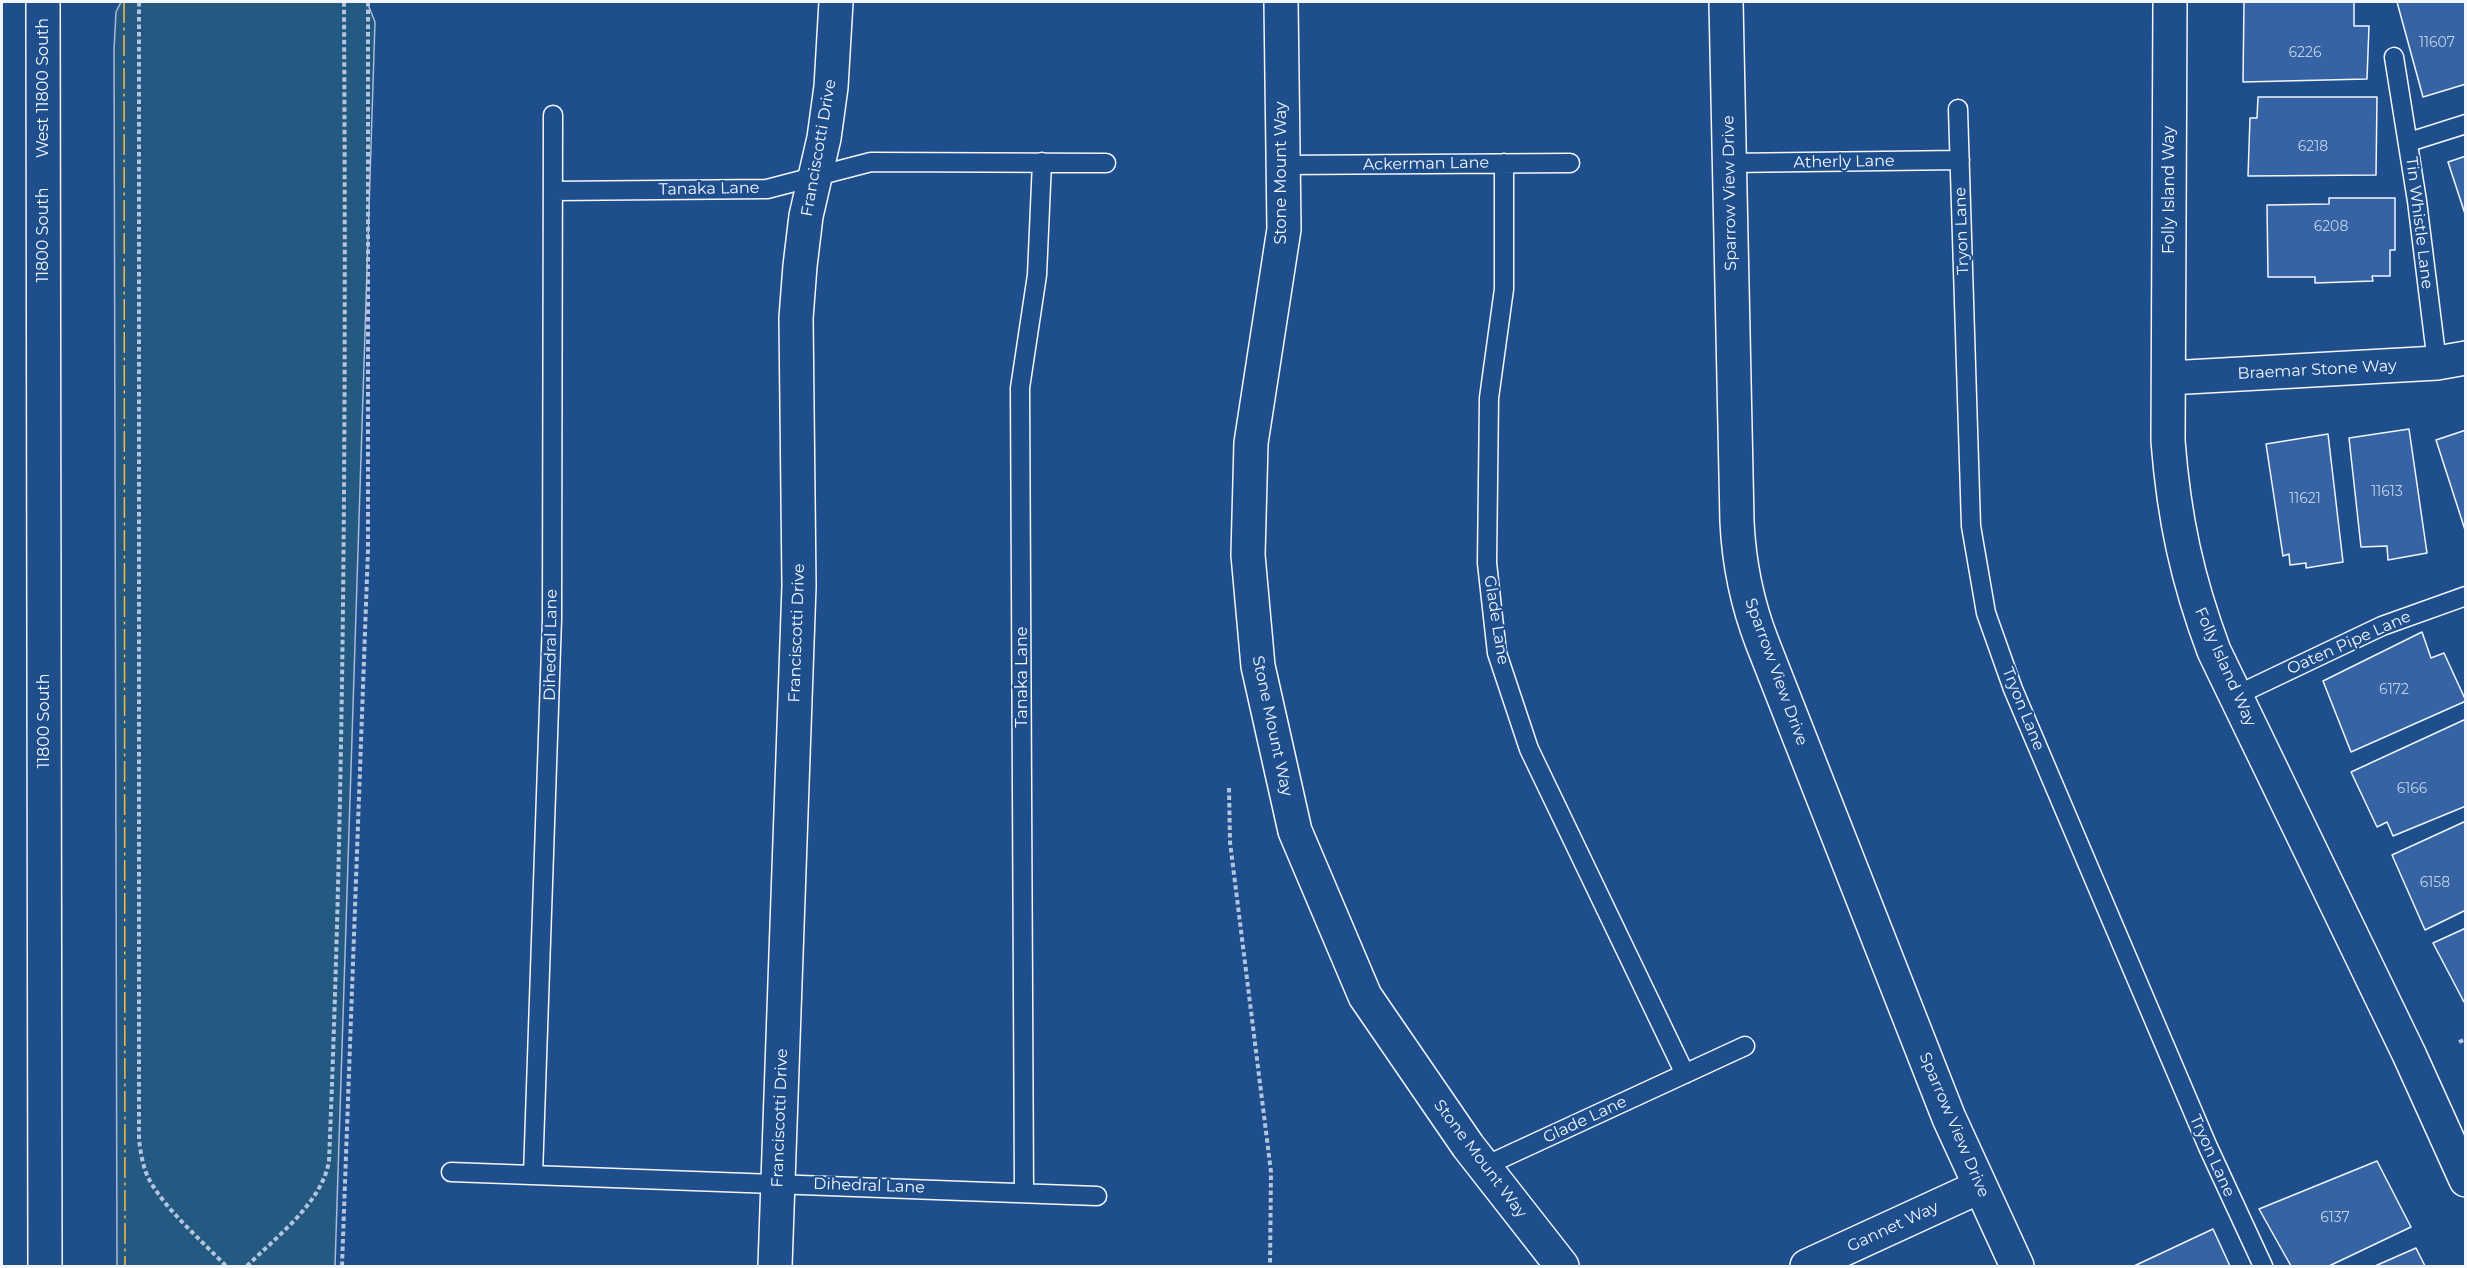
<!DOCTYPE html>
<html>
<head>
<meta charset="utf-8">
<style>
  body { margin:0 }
  #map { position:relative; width:2467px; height:1268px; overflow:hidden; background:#1f4e8c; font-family:Montserrat,sans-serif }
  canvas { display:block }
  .frame { position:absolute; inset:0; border:3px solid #f2f6ff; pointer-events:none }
</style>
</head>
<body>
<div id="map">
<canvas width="2467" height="1268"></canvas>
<div class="frame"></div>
</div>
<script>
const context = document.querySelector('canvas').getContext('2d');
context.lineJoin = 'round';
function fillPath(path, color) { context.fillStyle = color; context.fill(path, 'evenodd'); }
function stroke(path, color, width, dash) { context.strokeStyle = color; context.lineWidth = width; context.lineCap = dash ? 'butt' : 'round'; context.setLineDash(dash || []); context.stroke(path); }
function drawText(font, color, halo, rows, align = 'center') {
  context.font = font + ' Montserrat,sans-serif'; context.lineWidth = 4.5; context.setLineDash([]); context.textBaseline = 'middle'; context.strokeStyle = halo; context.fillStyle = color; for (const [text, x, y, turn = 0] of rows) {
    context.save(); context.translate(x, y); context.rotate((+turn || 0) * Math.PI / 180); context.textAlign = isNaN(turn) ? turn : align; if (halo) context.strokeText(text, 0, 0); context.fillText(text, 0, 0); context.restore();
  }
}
const green = new Path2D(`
  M 121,2 L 367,2 L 375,22 L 335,1266 L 117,1266 L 114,50 L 116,12 Z`);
const building = new Path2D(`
  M 2244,2 L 2354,2 L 2354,26 L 2369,26 L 2367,79 L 2243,82 Z
  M 2397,2 L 2466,2 L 2466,84 L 2423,97 Z
  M 2258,97 L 2377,97 L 2376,175 L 2248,176 L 2250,118 L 2257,118 Z
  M 2466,156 L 2466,217 L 2448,162 Z
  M 2329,198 L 2395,198 L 2395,250 L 2390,250 L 2390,276 L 2372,276 L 2373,281 L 2315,283 L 2315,277 L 2268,277 L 2267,205 L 2329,204 Z
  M 2409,429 L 2427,553 L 2388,560 L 2387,546 L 2361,547 L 2349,438 Z
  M 2466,430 L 2466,533 L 2436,440 Z
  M 2328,434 L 2343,562 L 2306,568 L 2306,563 L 2290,565 L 2289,554 L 2283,556 L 2266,444 Z
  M 2422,632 L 2431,658 L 2444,653 L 2466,701 L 2351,752 L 2323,681 Z
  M 2466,719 L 2466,806 L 2393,836 L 2387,822 L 2377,827 L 2351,772 Z
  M 2466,821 L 2466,910 L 2425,930 L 2392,855 Z
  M 2466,928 L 2466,1001 L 2464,1002 L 2433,943 Z
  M 2377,1161 L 2411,1227 L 2329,1266 L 2291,1266 L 2259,1209 Z
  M 2213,1229 L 2230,1266 L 2134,1266 Z
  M 2416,1248 L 2425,1266 L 2375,1266 Z`);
const path = new Path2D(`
  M 139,2 L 139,1140 C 141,1154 143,1169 150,1181 C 166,1210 203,1242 226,1266
  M 1229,788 L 1230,842 L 1271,1172 L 1270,1266
  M 2459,1042 L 2466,1039
  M 247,1266 C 276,1237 322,1203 329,1161 C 345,774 346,388 344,2
  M 342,1266 L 368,549 L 368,2`);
const service = new Path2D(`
  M 2394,57 L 2417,201 L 2437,363
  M 1958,109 L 1971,526 L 1986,613 L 2013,689 L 2208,1147 L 2263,1266
  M 2409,142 L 2466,124
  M 1504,163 L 1504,289 L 1489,398 L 1487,563 L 1497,653 L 1529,749 L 1685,1074
  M 1729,163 L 1960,160
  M 1283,165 L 1570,163
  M 553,191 L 767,189 L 871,162 L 1106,163
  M 2235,696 L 2382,626 L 2466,596
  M 1485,1166 L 1745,1046
  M 451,1172 L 1097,1196
  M 533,1175 L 552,619 L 553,115
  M 1024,1193 L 1020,388 L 1037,275 L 1042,162`);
const minor = new Path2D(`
  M 1281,2 L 1284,229 L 1251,443 L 1248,555 L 1258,666 L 1295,831 L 1365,996 L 1468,1146 L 1562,1266
  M 1726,2 L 1737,522 C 1739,564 1747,603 1762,642 L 1949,1118 L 2017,1266
  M 2170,2 L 2168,441 C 2174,518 2187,579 2214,651 L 2409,1054 L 2466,1180
  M 2169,378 L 2437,363 L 2466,358
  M 775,1266 L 799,586 L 796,318 L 800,266 L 806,216 L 824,138 L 831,87 L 836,2
  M 1807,1266 L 1979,1187`);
const primary = new Path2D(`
  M 43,2 L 45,1266`);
const power = new Path2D(`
  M 124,2 L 125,1266`);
const numberNames = [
  ["11607",2437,43],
  ["6226",2305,53],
  ["6218",2313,147],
  ["6208",2331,227],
  ["11613",2387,492],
  ["11621",2305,499],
  ["6172",2394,690],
  ["6166",2412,789],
  ["6158",2435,883],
  ["6137",2335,1218]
];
const streetNames = [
  ["West 11800 South",43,88,-90],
  ["Franciscotti Drive",819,148,-80],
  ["Atherly Lane",1844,162,-1],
  ["Ackerman Lane",1426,164,-1],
  ["Stone Mount Way",1281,173,-90],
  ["Tanaka Lane",709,189,-1],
  ["Folly Island Way",2169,190,-90],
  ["Sparrow View Drive",1730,193,-91],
  ["Tin Whistle Lane",2419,223,83],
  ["Tryon Lane",1962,231,-92],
  ["11800 South",43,235,-90],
  ["Braemar Stone Way",2317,370,-3],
  ["Glade Lane",1496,620,81],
  ["Franciscotti Drive",797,633,-88],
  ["Oaten Pipe Lane",2349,643,-24],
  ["Dihedral Lane",551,645,-89],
  ["Folly Island Way",2225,667,66],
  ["Sparrow View Drive",1776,672,70],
  ["Tanaka Lane",1022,677,-90],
  ["Tryon Lane",2023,709,68],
  ["11800 South",44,721,-90],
  ["Stone Mount Way",1272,726,78],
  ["Franciscotti Drive",780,1118,-88],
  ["Glade Lane",1585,1120,-25],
  ["Sparrow View Drive",1954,1125,67],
  ["Tryon Lane",2212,1156,66],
  ["Stone Mount Way",1480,1159,53],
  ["Dihedral Lane",869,1186,2],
  ["Gannet Way",1893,1227,-25]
];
fillPath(green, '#245a82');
stroke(green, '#a8bbd7', 1.5);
fillPath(building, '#3563a3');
stroke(building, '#f2f6ff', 1.5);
stroke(service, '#f2f6ff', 21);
stroke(minor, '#f2f6ff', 36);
stroke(primary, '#f2f6ff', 36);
stroke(path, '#b3c4dc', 4, [4.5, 3]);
stroke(service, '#1f4e8c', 18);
stroke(minor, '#1f4e8c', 33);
stroke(primary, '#1f4e8c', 33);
stroke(power, '#ffb74d', 1.5, [21, 4.5, 3, 4.5]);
drawText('14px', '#c3d1e8', null, numberNames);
drawText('16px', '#f2f6ff', '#1f4e8c', streetNames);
</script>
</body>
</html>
